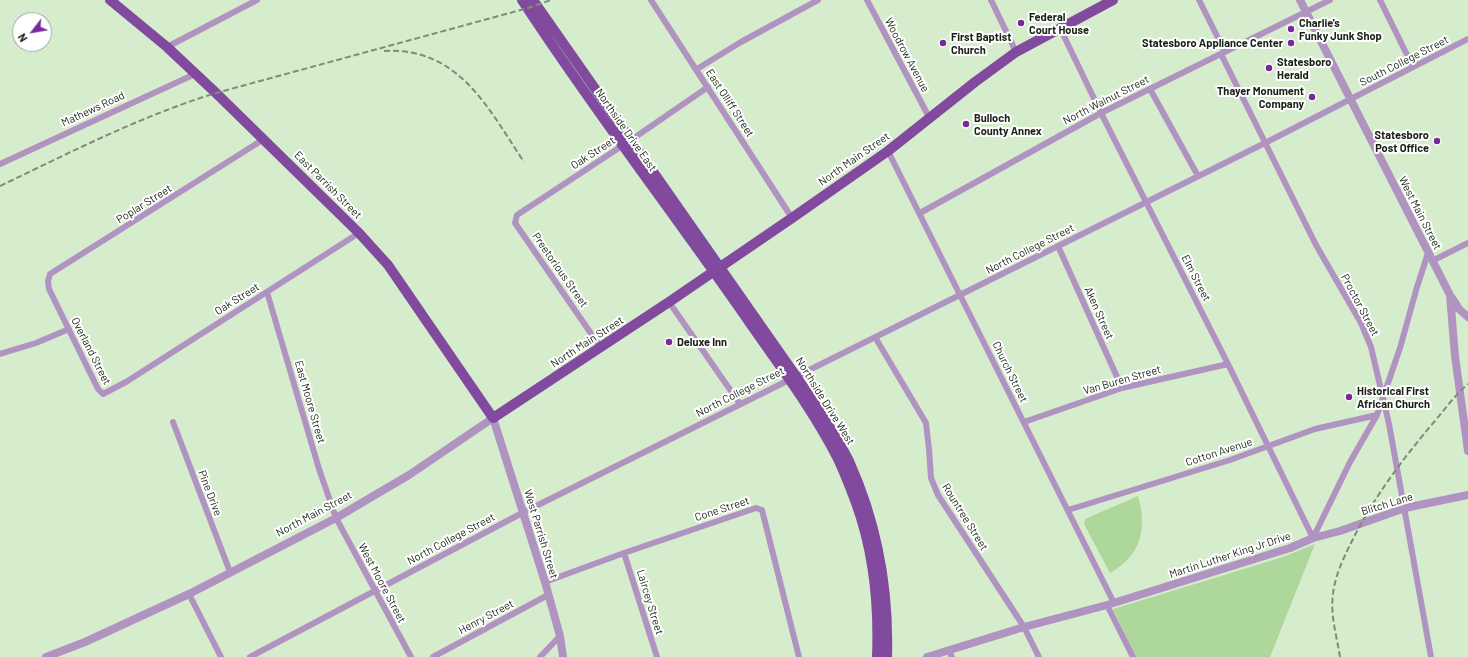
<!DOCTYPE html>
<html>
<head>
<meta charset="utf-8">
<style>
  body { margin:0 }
  #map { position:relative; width:1468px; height:657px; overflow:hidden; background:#d6edcd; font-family:Barlow,sans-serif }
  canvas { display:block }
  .north { position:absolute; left:12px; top:12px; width:40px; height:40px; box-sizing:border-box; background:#fff; border:1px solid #a3a6a1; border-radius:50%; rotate:239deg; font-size:11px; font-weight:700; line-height:16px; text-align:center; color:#192115 }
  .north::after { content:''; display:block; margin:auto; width:14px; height:18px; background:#77299a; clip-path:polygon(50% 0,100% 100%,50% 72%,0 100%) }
</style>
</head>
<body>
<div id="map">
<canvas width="1468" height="657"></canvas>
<div class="north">N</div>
</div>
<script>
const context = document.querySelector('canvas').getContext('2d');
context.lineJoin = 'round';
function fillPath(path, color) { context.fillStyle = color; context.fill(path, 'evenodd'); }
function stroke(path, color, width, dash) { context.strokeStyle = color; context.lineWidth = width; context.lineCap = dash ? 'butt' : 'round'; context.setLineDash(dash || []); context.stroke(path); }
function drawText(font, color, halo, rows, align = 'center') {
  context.font = font + ' Barlow,sans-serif'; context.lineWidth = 4; context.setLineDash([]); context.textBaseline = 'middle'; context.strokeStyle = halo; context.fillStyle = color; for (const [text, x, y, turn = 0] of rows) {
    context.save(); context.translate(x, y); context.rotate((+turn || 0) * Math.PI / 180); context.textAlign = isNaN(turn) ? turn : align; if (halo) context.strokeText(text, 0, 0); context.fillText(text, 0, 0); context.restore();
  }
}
const green = new Path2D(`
  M 1138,496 C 1147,528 1142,555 1110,573 L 1084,524 L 1085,519 Z
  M 1315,544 L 1270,657 L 1136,657 L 1113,609 L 1283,557 Z`);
const minor = new Path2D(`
  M 651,0 L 792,218
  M 867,0 L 930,119
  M 991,0 L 1016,52
  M 1199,0 L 1225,52
  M 1380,0 L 1413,67
  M 1060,28 L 1101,113 L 1228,364 L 1313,538
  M 167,47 L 257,0
  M 1221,54 L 1316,245 L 1361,323 L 1371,347 L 1389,424 L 1431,657
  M 697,69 L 741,42 L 818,0
  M 1150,89 L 1198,176
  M 264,139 L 50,274 L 48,281 L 49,289 L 98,389 L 103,394 L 126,382 L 359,233
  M 888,151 L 1114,603
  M 0,164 L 195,74
  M 920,213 L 1101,113 L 1330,0
  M 1058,246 L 1122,388
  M 1432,261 L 1468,243
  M 267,292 L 319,469 L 336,518 L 411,657
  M 669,302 L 740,404
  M 875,337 L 926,423 L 929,449 L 931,478 L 938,495 L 1024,627 L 1039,657
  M 601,348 L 515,223 L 517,215 L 631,140 L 708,87
  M 0,354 L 36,343 L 69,329
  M 173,422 L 230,572
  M 1024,422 L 1122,388 L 1228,364
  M 1068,510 L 1230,460 L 1315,429 L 1377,415
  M 1313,538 L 1350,462 L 1377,415 L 1400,348 L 1417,287 L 1428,253
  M 624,553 L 657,657
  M 545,582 L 624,553 L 756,508 L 762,510 L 799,657
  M 189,594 L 221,657
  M 1107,605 L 1133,657
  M 949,651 L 952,657
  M 250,657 L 524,512 L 1265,143 L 1468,39
  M 433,657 L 548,595
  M 540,657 L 560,636`);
const tertiary = new Path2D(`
  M 1300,0 L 1450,295 L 1455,356 L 1468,451
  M 1452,298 L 1459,309 L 1468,317
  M 46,657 L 85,642 L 189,594 L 336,518 L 409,475 L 493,418 L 545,582 L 560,636 L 563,657
  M 927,657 L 1024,627 L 1107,605 L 1290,548 L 1313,538 L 1340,531 L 1405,508 L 1468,495`);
const primary = new Path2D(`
  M 110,0 L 167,47 L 216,93 L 359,233 L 388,265 L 493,418 L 669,302 L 792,218 L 888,151 L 975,82 L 1016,52 L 1113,0
  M 522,0 C 593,109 673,212 747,319 C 778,364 812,408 837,457 C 844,471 850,487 856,503 C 874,552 879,605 877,657
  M 533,0 L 796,376 C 814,403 834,431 849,461 C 877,523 889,589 887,657`);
const rail = new Path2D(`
  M 384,51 C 459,47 488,108 524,162
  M 0,186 C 71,152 141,116 216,93 L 528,8 L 551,0
  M 1340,657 C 1337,637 1330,615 1333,594 C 1335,576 1343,559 1351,543 C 1373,498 1402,460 1434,422 C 1445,409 1455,395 1468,384`);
const markers = [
  [1021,23,4,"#77299a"],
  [1291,29,4,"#77299a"],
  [943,43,4,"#77299a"],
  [1291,43,4,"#77299a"],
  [1269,68,4,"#77299a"],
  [1312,97,4,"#77299a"],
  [966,124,4,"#77299a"],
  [1437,141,4,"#77299a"],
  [669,342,4,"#77299a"],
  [1349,397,4,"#77299a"]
];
const poiNames = [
  ["Federal",1029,17],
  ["Court House",1029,30],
  ["Charlie's",1299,23],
  ["Funky Junk Shop",1299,36],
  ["First Baptist",951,37],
  ["Church",951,50],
  ["Statesboro Appliance Center",1283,43,"right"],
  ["Statesboro",1277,62],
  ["Herald",1277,75],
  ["Thayer Monument",1304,91,"right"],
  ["Company",1304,104,"right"],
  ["Bulloch",974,118],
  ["County Annex",974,131],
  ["Statesboro",1429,135,"right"],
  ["Post Office",1429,148,"right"],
  ["Deluxe Inn",677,342],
  ["Historical First",1357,391],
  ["African Church",1357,404]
];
const streetNames = [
  ["Woodrow Avenue",907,55,62],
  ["South College Street",1404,61,-27],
  ["North Walnut Street",1106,100,-27],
  ["East Olliff Street",730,103,57],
  ["Mathews Road",93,109,-25],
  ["Northside Drive East",626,130,55],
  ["Oak Street",593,153,-33],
  ["North Main Street",854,159,-35],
  ["East Parrish Street",328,185,45],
  ["Poplar Street",144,204,-32],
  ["West Main Street",1420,213,63],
  ["North College Street",1030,249,-27],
  ["Preetorious Street",560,270,55],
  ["Elm Street",1196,278,63],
  ["Oak Street",237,299,-32],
  ["Proctor Street",1360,305,62],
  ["Aken Street",1099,313,66],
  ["North Main Street",587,342,-33],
  ["Overland Street",91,351,63],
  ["Church Street",1010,372,64],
  ["Van Buren Street",1122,380,-16],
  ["North College Street",740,392,-27],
  ["Northside Drive West",825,401,58],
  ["East Moore Street",310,402,74],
  ["Cotton Avenue",1219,452,-18],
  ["Pine Drive",210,493,69],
  ["Blitch Lane",1387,504,-17],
  ["Cone Street",722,509,-18],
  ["North Main Street",314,514,-28],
  ["Rountree Street",965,517,58],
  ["West Parrish Street",541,534,73],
  ["North College Street",451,539,-28],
  ["Martin Luther King Jr Drive",1230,555,-18],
  ["West Moore Street",382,583,62],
  ["Laircey Street",650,602,73],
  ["Henry Street",486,617,-28]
];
fillPath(green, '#add79b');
stroke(minor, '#b093c1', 6);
stroke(tertiary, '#b093c1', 8);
stroke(primary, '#824a9f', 10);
stroke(rail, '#7d8d76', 2, [6, 3]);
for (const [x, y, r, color] of markers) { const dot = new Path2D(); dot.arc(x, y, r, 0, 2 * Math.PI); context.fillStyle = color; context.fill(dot); stroke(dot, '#fff', 1.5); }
drawText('bold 11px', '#192115', '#fff', poiNames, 'left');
drawText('11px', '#192115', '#fff', streetNames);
</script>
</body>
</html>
